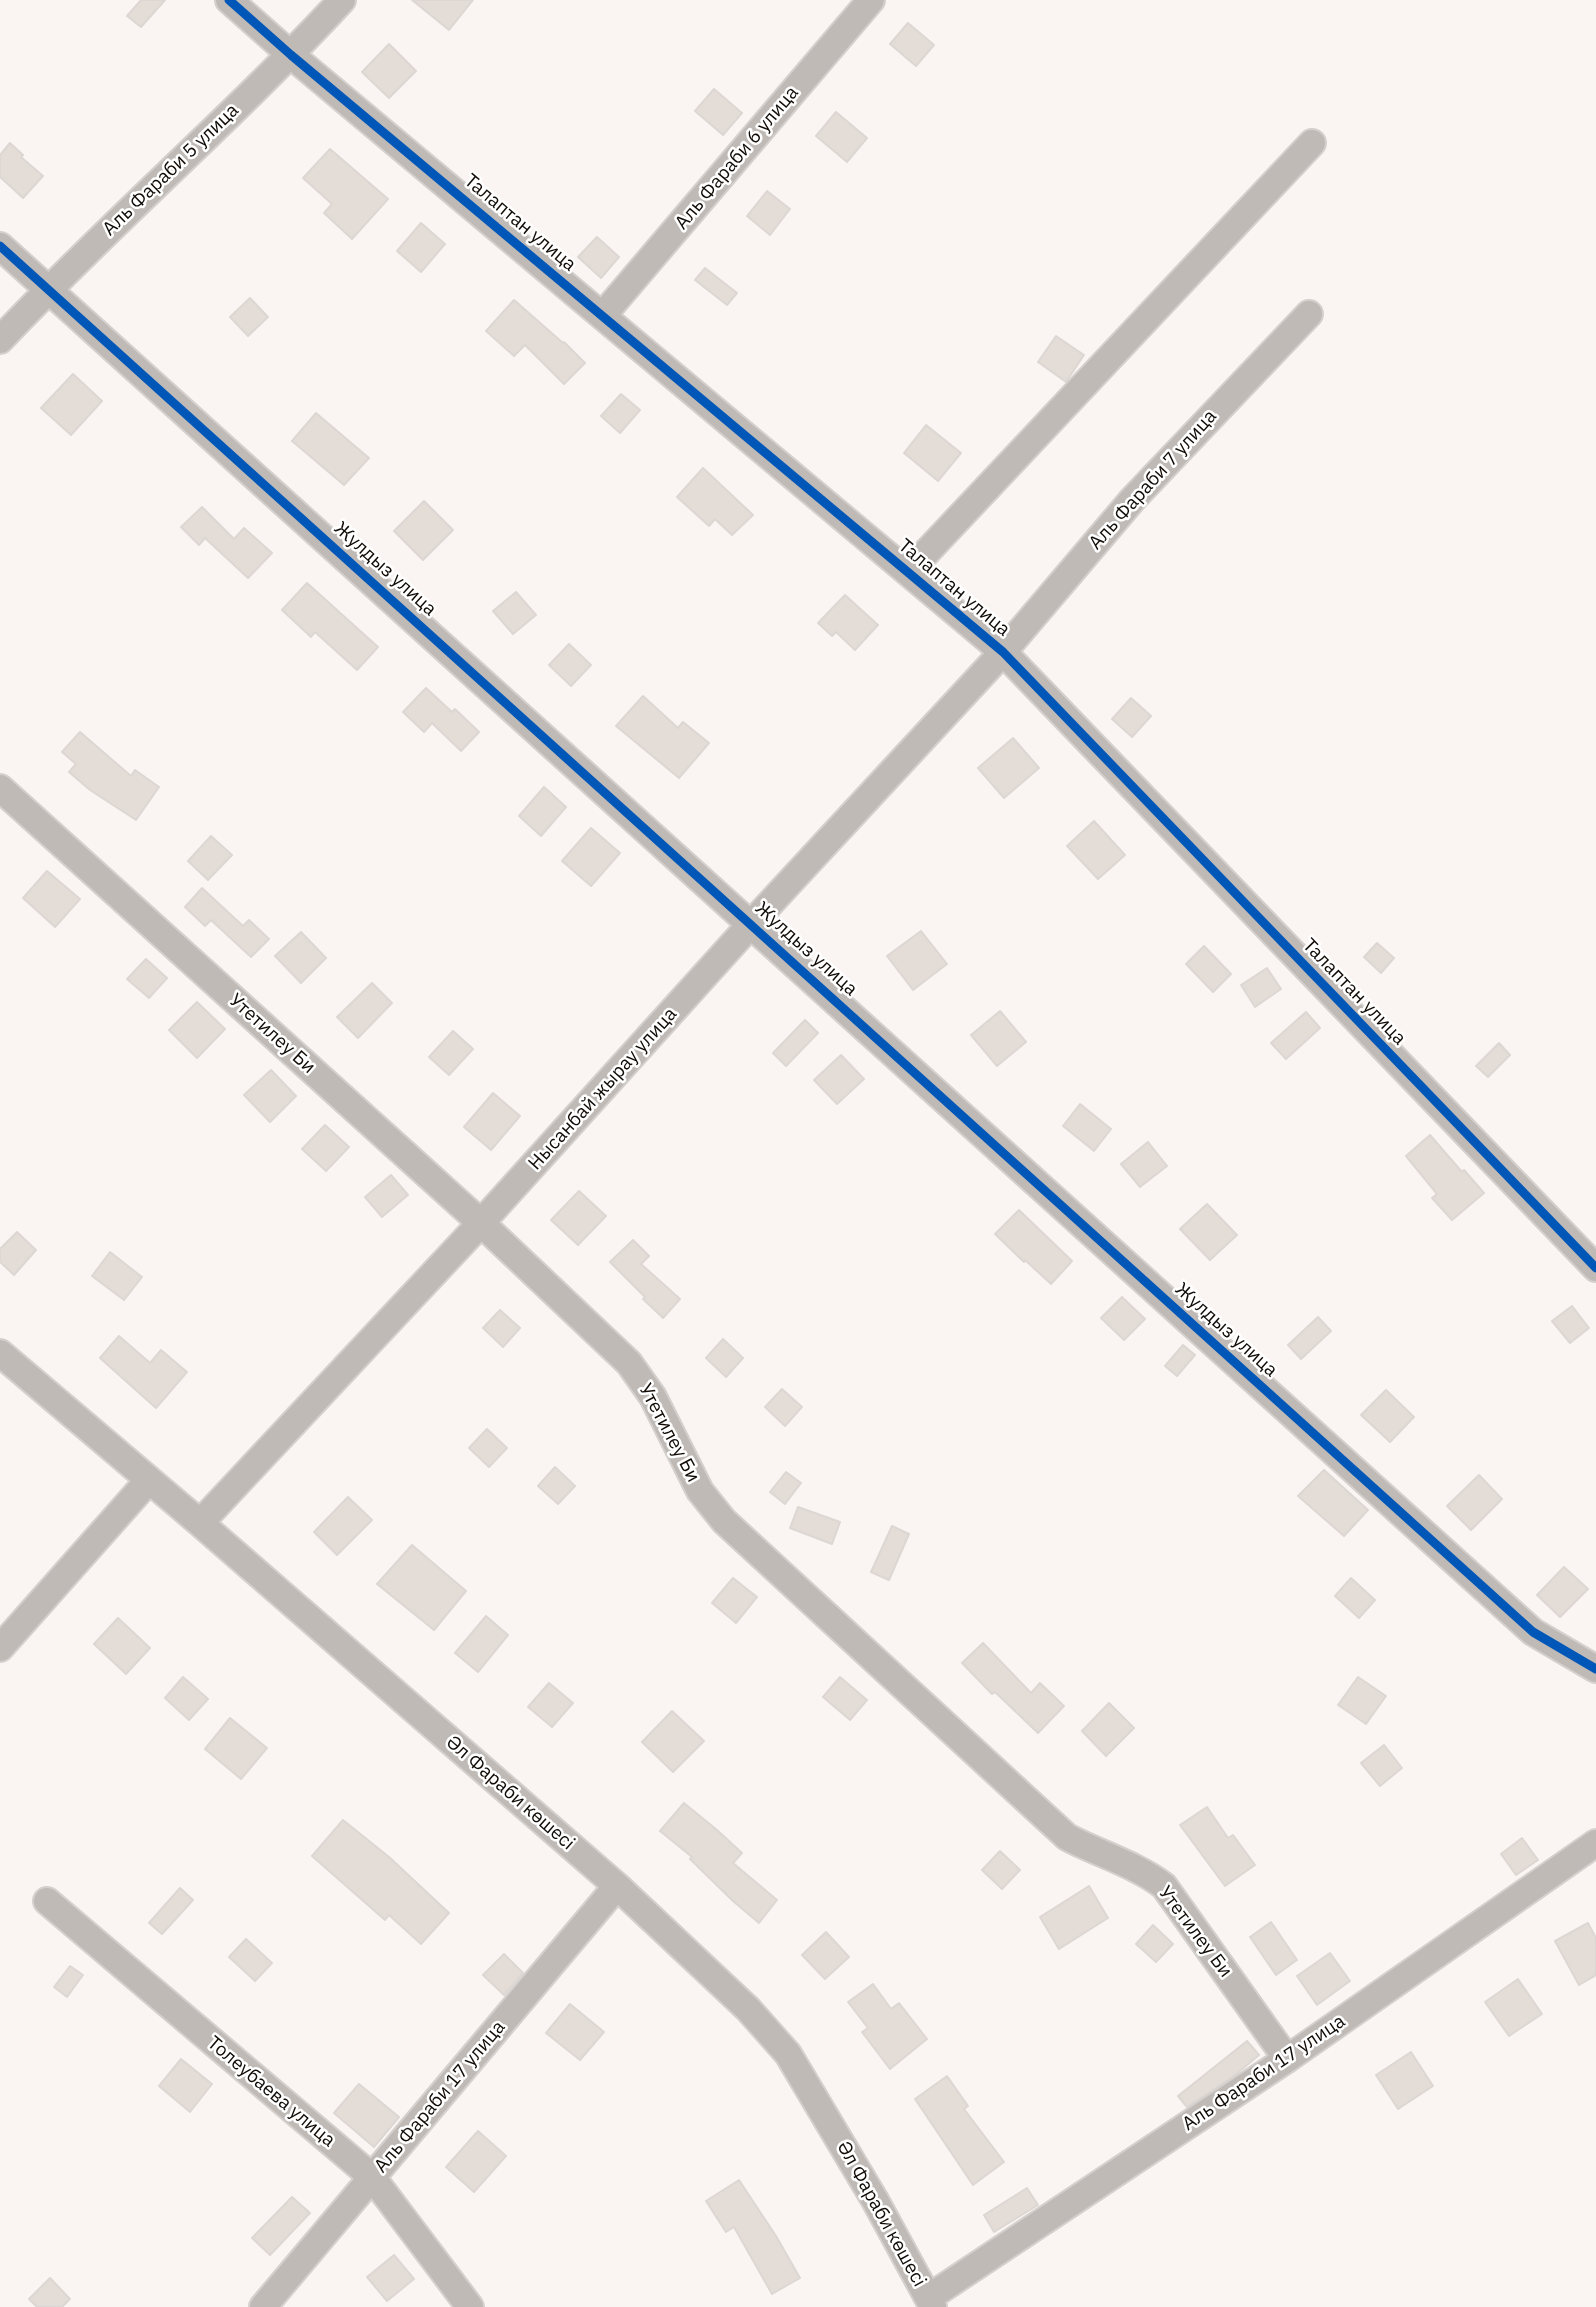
<!DOCTYPE html>
<html>
<head>
<meta charset="utf-8">
<style>
  body { margin:0 }
  canvas { display:block; background:#faf5f2 }
</style>
</head>
<body>
<canvas width="1596" height="2307"></canvas>
<script>
const context = document.querySelector('canvas').getContext('2d');
context.lineJoin = 'round';
function fillPath(path, color) { context.fillStyle = color; context.fill(path, 'evenodd'); }
function stroke(path, color, width, dash) { context.strokeStyle = color; context.lineWidth = width; context.lineCap = dash ? 'butt' : 'round'; context.setLineDash(dash || []); context.stroke(path); }
function drawText(font, color, halo, rows, align = 'center') {
  context.font = font + ' "IBM Plex Sans",sans-serif'; context.lineWidth = 5; context.setLineDash([]); context.textBaseline = 'middle'; context.strokeStyle = halo; context.fillStyle = color; for (const [text, x, y, turn = 0] of rows) {
    context.save(); context.translate(x, y); context.rotate((+turn || 0) * Math.PI / 180); context.textAlign = isNaN(turn) ? turn : align; if (halo) context.strokeText(text, 0, 0); context.fillText(text, 0, 0); context.restore();
  }
}
const building = new Path2D(`
  M 141,0 L 165,0 L 141,27 L 127,16 Z
  M 412,0 L 473,0 L 449,30 Z
  M 908,23 L 934,45 L 916,66 L 890,44 Z
  M 389,44 L 416,71 L 389,98 L 362,72 Z
  M 714,89 L 742,113 L 723,135 L 695,111 Z
  M 836,112 L 867,138 L 847,162 L 816,136 Z
  M 10,143 L 23,155 L 21,157 L 43,176 L 23,198 L 0,177 L 0,155 Z
  M 330,149 L 388,199 L 352,239 L 324,213 L 332,204 L 303,178 Z
  M 767,191 L 790,209 L 770,235 L 747,216 Z
  M 421,223 L 445,244 L 421,272 L 397,251 Z
  M 597,237 L 619,257 L 601,278 L 578,257 Z
  M 705,268 L 737,293 L 727,305 L 695,280 Z
  M 250,298 L 268,317 L 248,336 L 230,317 Z
  M 514,300 L 563,343 L 564,342 L 585,363 L 564,384 L 525,345 L 514,356 L 486,331 Z
  M 1056,336 L 1084,355 L 1066,382 L 1038,362 Z
  M 73,374 L 102,401 L 71,435 L 41,408 Z
  M 621,394 L 640,410 L 620,433 L 601,416 Z
  M 316,413 L 369,458 L 344,485 L 292,441 Z
  M 926,425 L 961,453 L 938,481 L 904,453 Z
  M 703,468 L 753,515 L 732,535 L 715,519 L 709,526 L 677,497 Z
  M 424,501 L 453,530 L 423,560 L 394,531 Z
  M 202,507 L 234,539 L 244,528 L 272,553 L 248,578 L 205,538 L 199,545 L 181,527 Z
  M 307,583 L 378,647 L 357,670 L 315,632 L 311,637 L 282,610 Z
  M 516,592 L 536,615 L 513,634 L 493,611 Z
  M 845,595 L 878,625 L 855,650 L 836,632 L 832,636 L 818,623 Z
  M 569,644 L 591,665 L 571,686 L 549,665 Z
  M 426,688 L 452,712 L 455,709 L 479,732 L 461,751 L 432,723 L 424,732 L 403,712 Z
  M 643,696 L 678,728 L 683,722 L 709,743 L 679,778 L 616,726 Z
  M 1131,698 L 1151,716 L 1132,737 L 1112,719 Z
  M 80,732 L 131,776 L 135,770 L 159,787 L 136,820 L 90,790 L 69,772 L 76,764 L 62,752 Z
  M 1013,738 L 1039,768 L 1004,798 L 978,768 Z
  M 544,787 L 566,807 L 541,836 L 519,816 Z
  M 1094,821 L 1125,855 L 1098,879 L 1067,846 Z
  M 591,828 L 620,853 L 591,886 L 562,861 Z
  M 211,836 L 232,855 L 208,880 L 188,861 Z
  M 47,871 L 80,899 L 55,927 L 23,898 Z
  M 202,888 L 243,926 L 249,920 L 269,939 L 251,957 L 211,920 L 205,926 L 185,907 Z
  M 921,931 L 947,964 L 913,990 L 887,956 Z
  M 301,932 L 326,958 L 301,983 L 275,956 Z
  M 1377,943 L 1394,958 L 1381,973 L 1364,957 Z
  M 1204,946 L 1231,974 L 1213,992 L 1186,964 Z
  M 146,959 L 167,978 L 149,998 L 127,979 Z
  M 1267,968 L 1281,989 L 1255,1007 L 1241,985 Z
  M 372,983 L 392,1003 L 358,1038 L 337,1017 Z
  M 197,1002 L 225,1029 L 197,1058 L 169,1030 Z
  M 1000,1011 L 1026,1042 L 997,1066 L 971,1035 Z
  M 1306,1012 L 1320,1028 L 1286,1059 L 1271,1043 Z
  M 805,1020 L 818,1033 L 786,1066 L 773,1053 Z
  M 453,1031 L 473,1049 L 449,1075 L 429,1057 Z
  M 1499,1043 L 1510,1055 L 1488,1077 L 1476,1066 Z
  M 841,1055 L 864,1079 L 837,1104 L 814,1080 Z
  M 271,1070 L 296,1096 L 270,1122 L 244,1095 Z
  M 493,1093 L 520,1116 L 491,1150 L 464,1127 Z
  M 1080,1104 L 1111,1129 L 1094,1151 L 1063,1126 Z
  M 325,1125 L 349,1147 L 326,1171 L 302,1149 Z
  M 1430,1135 L 1462,1172 L 1464,1170 L 1484,1193 L 1452,1220 L 1432,1198 L 1437,1194 L 1406,1156 Z
  M 1148,1142 L 1167,1166 L 1140,1187 L 1121,1164 Z
  M 391,1175 L 408,1195 L 382,1217 L 365,1197 Z
  M 579,1191 L 606,1216 L 578,1245 L 551,1220 Z
  M 1207,1204 L 1237,1235 L 1210,1260 L 1180,1229 Z
  M 1019,1210 L 1072,1261 L 1051,1284 L 1025,1260 L 1024,1262 L 995,1234 Z
  M 17,1232 L 36,1250 L 14,1275 L 0,1262 L 0,1249 Z
  M 633,1240 L 649,1256 L 641,1264 L 680,1299 L 663,1318 L 643,1299 L 645,1297 L 610,1262 Z
  M 110,1252 L 142,1277 L 124,1300 L 92,1276 Z
  M 1122,1297 L 1145,1319 L 1124,1340 L 1101,1318 Z
  M 1572,1306 L 1589,1328 L 1570,1343 L 1552,1321 Z
  M 500,1310 L 520,1328 L 503,1347 L 483,1328 Z
  M 1318,1317 L 1331,1331 L 1301,1359 L 1288,1345 Z
  M 119,1336 L 150,1363 L 161,1350 L 187,1372 L 156,1408 L 100,1358 Z
  M 723,1339 L 743,1358 L 726,1377 L 706,1358 Z
  M 1183,1345 L 1195,1355 L 1177,1376 L 1165,1366 Z
  M 782,1389 L 802,1407 L 785,1426 L 765,1407 Z
  M 1386,1390 L 1414,1417 L 1390,1442 L 1361,1415 Z
  M 487,1429 L 507,1448 L 489,1467 L 469,1448 Z
  M 555,1467 L 575,1486 L 558,1504 L 538,1486 Z
  M 1324,1470 L 1368,1510 L 1344,1536 L 1298,1496 Z
  M 786,1472 L 801,1483 L 785,1504 L 770,1492 Z
  M 1479,1475 L 1502,1499 L 1471,1530 L 1447,1506 Z
  M 348,1497 L 372,1520 L 337,1555 L 314,1532 Z
  M 798,1507 L 840,1522 L 832,1544 L 790,1528 Z
  M 892,1526 L 909,1534 L 889,1580 L 871,1572 Z
  M 412,1545 L 466,1591 L 434,1630 L 377,1584 Z
  M 1564,1567 L 1588,1589 L 1560,1617 L 1537,1595 Z
  M 733,1578 L 757,1597 L 736,1623 L 712,1603 Z
  M 1351,1578 L 1375,1600 L 1359,1618 L 1335,1596 Z
  M 486,1616 L 508,1635 L 478,1672 L 455,1653 Z
  M 118,1618 L 150,1648 L 126,1674 L 94,1644 Z
  M 983,1643 L 1031,1693 L 1040,1683 L 1064,1706 L 1038,1733 L 995,1692 L 992,1694 L 962,1663 Z
  M 183,1677 L 208,1699 L 189,1720 L 165,1698 Z
  M 840,1677 L 867,1700 L 850,1720 L 823,1697 Z
  M 1358,1677 L 1386,1696 L 1366,1724 L 1338,1705 Z
  M 549,1683 L 573,1703 L 552,1727 L 528,1707 Z
  M 1109,1703 L 1134,1728 L 1106,1756 L 1082,1731 Z
  M 672,1711 L 704,1741 L 673,1772 L 642,1742 Z
  M 230,1718 L 267,1748 L 241,1779 L 205,1749 Z
  M 1384,1745 L 1402,1768 L 1380,1786 L 1361,1763 Z
  M 684,1803 L 717,1830 L 742,1853 L 733,1863 L 777,1900 L 759,1923 L 733,1901 L 690,1859 L 692,1857 L 660,1831 Z
  M 1207,1807 L 1228,1838 L 1233,1835 L 1255,1865 L 1225,1886 L 1180,1825 Z
  M 343,1820 L 389,1857 L 449,1913 L 421,1944 L 389,1915 L 385,1920 L 312,1856 Z
  M 1522,1838 L 1538,1860 L 1516,1875 L 1501,1854 Z
  M 1000,1851 L 1020,1870 L 1002,1889 L 982,1870 Z
  M 1089,1886 L 1108,1918 L 1059,1949 L 1040,1917 Z
  M 180,1888 L 193,1900 L 162,1934 L 149,1923 Z
  M 1271,1922 L 1297,1960 L 1276,1975 L 1250,1937 Z
  M 1588,1923 L 1596,1938 L 1596,1975 L 1579,1985 L 1555,1941 Z
  M 1153,1925 L 1173,1944 L 1156,1962 L 1136,1944 Z
  M 826,1932 L 849,1957 L 825,1979 L 802,1955 Z
  M 246,1939 L 272,1963 L 255,1981 L 229,1957 Z
  M 1330,1953 L 1350,1981 L 1317,2005 L 1297,1976 Z
  M 504,1954 L 523,1973 L 504,1995 L 483,1975 Z
  M 70,1966 L 83,1975 L 67,1997 L 54,1987 Z
  M 1518,1979 L 1542,2014 L 1509,2036 L 1485,2002 Z
  M 873,1984 L 891,2009 L 899,2003 L 927,2039 L 890,2069 L 862,2032 L 868,2028 L 848,2002 Z
  M 570,2004 L 604,2032 L 580,2060 L 546,2033 Z
  M 1247,2041 L 1259,2055 L 1234,2076 L 1187,2107 L 1178,2096 Z
  M 1411,2052 L 1433,2086 L 1398,2109 L 1376,2075 Z
  M 181,2059 L 212,2084 L 190,2112 L 159,2086 Z
  M 947,2076 L 968,2106 L 964,2109 L 1004,2162 L 973,2185 L 915,2099 Z
  M 359,2084 L 399,2117 L 374,2147 L 334,2113 Z
  M 478,2131 L 506,2156 L 474,2192 L 446,2167 Z
  M 739,2180 L 776,2236 L 800,2278 L 772,2294 L 734,2227 L 726,2232 L 706,2201 Z
  M 1027,2188 L 1038,2205 L 994,2232 L 984,2215 Z
  M 292,2197 L 310,2213 L 270,2255 L 252,2238 Z
  M 394,2255 L 414,2279 L 387,2301 L 367,2277 Z
  M 50,2278 L 70,2299 L 62,2307 L 37,2307 L 29,2299 Z`);
const minor = new Path2D(`
  M 229,0 L 291,55 L 1003,652 L 1596,1268
  M 0,246 L 1533,1632 L 1596,1669
  M 603,315 L 871,0
  M 0,340 C 110,223 233,118 342,0
  M 908,572 L 1312,143
  M 0,788 L 481,1223 L 629,1363 L 653,1397 L 700,1491 L 724,1521 L 1067,1837 C 1099,1854 1135,1864 1164,1886 L 1287,2059
  M 0,1353 L 200,1523 L 617,1886 L 748,2009 L 788,2054 L 876,2202 L 933,2307
  M 200,1523 L 481,1223 L 752,923 L 1003,652 L 1133,499 L 1309,314
  M 0,1648 L 149,1480
  M 47,1901 L 372,2177 L 470,2307
  M 928,2298 L 1287,2059 L 1596,1843
  M 263,2307 L 617,1886`);
const cycleway = new Path2D(`
  M 229,0 L 291,55 L 1003,652 L 1596,1268
  M 0,246 L 1533,1632 L 1596,1669`);
const streetNames = [
  ["Аль Фараби 6 улица",737,158,-50],
  ["Аль Фараби 5 улица",171,170,-44],
  ["Талаптан улица",520,223,40],
  ["Аль Фараби 7 улица",1153,480,-48],
  ["Жулдыз улица",385,569,42],
  ["Талаптан улица",954,588,40],
  ["Жулдыз улица",806,949,42],
  ["Талаптан улица",1354,992,46],
  ["Утетилеу Би",272,1034,42],
  ["Нысанбай жырау улица",603,1089,-48],
  ["Жулдыз улица",1226,1330,42],
  ["Утетилеу Би",669,1433,62],
  ["Әл Фараби көшесі",510,1793,41],
  ["Утетилеу Би",1195,1932,53],
  ["Аль Фараби 17 улица",1264,2073,-34],
  ["Толеубаева улица",271,2092,40],
  ["Аль Фараби 17 улица",440,2097,-50],
  ["Әл Фараби көшесі",881,2214,61]
];
fillPath(building, '#e3dcd7');
stroke(building, '#ddd7d3', 2);
stroke(minor, '#d4d0cd', 30);
stroke(minor, '#bfbab6', 26);
stroke(cycleway, '#0057b8', 9);
drawText('19px', '#110b06', '#fff', streetNames);
</script>
</body>
</html>
